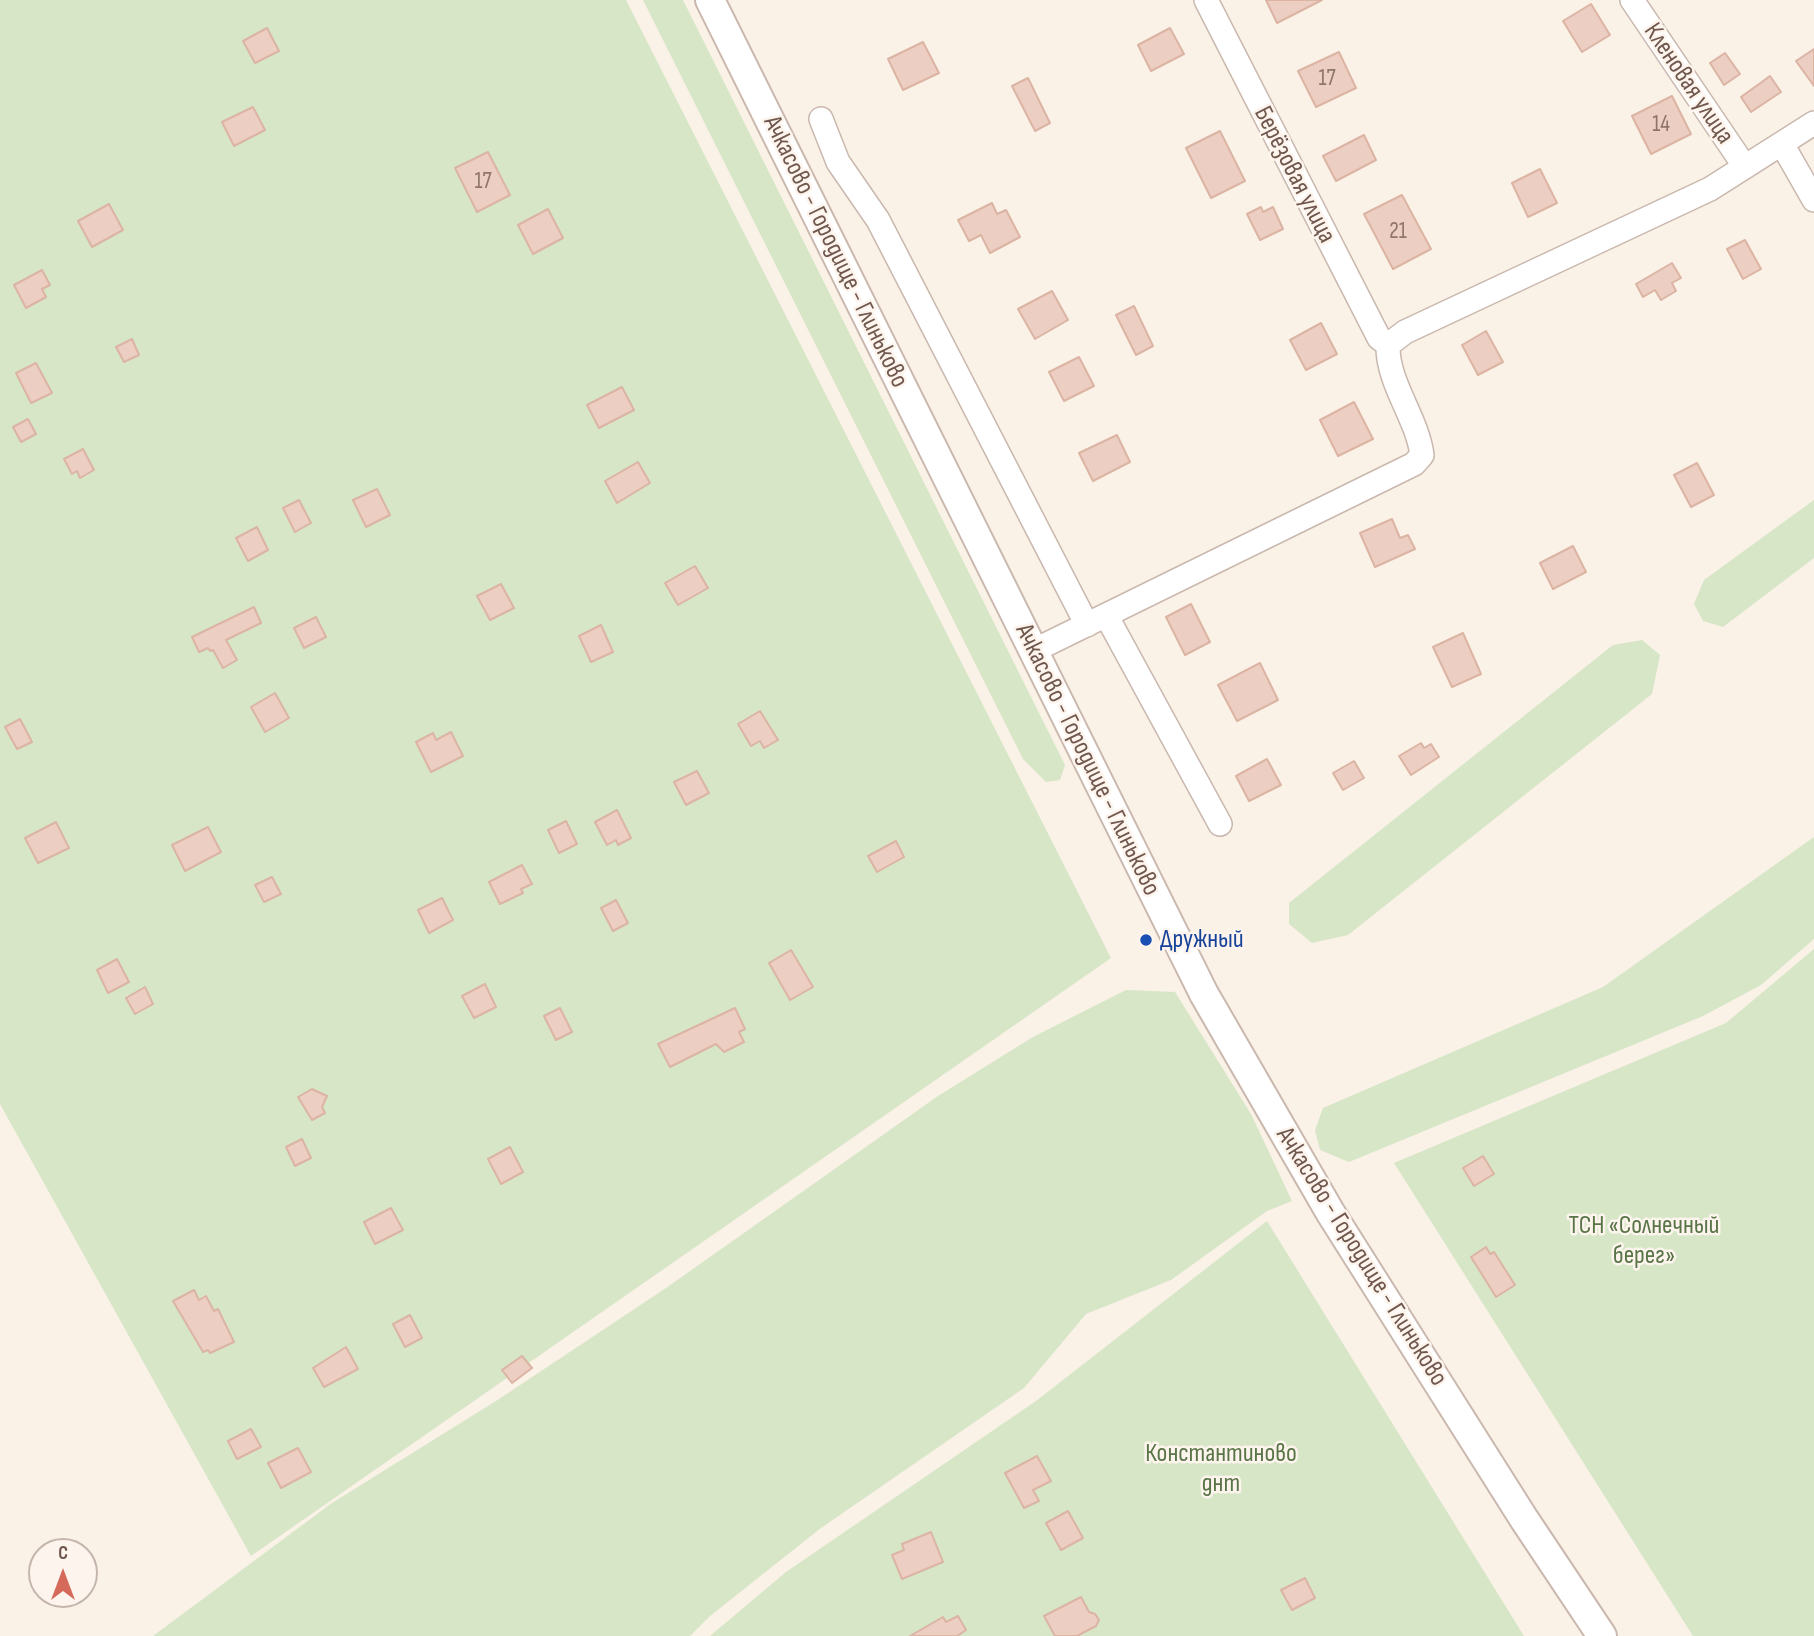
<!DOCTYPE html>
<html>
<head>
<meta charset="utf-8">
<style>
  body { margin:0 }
  #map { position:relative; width:1814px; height:1636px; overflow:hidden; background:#faf1e7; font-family:"Sofia Sans Condensed",sans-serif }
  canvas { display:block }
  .north { position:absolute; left:28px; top:1538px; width:70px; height:70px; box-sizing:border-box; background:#fdf5ed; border:2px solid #c5b6ad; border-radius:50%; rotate:0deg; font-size:19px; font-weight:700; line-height:28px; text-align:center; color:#70574e }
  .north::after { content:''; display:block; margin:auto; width:24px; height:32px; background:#d56a5a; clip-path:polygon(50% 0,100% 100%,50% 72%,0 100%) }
</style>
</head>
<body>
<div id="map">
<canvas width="1814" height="1636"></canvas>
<div class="north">С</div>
</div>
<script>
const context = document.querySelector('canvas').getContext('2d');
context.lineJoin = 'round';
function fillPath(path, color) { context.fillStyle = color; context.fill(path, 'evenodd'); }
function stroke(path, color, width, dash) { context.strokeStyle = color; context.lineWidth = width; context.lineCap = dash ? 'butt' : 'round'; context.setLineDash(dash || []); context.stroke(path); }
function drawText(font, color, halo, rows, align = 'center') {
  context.font = font + ' "Sofia Sans Condensed",sans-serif'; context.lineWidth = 5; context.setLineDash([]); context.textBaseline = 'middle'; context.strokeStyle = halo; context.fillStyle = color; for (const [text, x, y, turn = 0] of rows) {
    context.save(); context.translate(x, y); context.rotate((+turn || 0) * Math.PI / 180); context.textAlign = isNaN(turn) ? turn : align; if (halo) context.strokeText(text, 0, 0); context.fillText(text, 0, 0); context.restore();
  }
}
const green = new Path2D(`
  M 0,0 L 626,0 L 1111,958 L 251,1556 L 0,1104 Z
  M 643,0 L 683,0 L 1065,765 L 1060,780 L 1046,782 L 1023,759 Z
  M 1814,500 L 1814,558 L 1723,627 L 1703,621 L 1694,604 L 1704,580 Z
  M 1642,640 L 1660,655 L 1652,694 L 1348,935 L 1312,943 L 1289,924 L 1289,903 L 1613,645 Z
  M 1814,837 L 1814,939 L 1761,985 L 1703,1016 L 1349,1162 L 1320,1150 L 1315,1130 L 1323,1108 L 1603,987 Z
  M 1814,949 L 1814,1636 L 1693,1636 L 1394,1163 L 1726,1023 Z
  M 1126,990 L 1175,992 L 1251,1114 L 1292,1201 L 1267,1211 L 1171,1280 L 1086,1314 L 1024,1388 L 821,1528 L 710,1616 L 690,1636 L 153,1636 L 332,1503 L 496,1401 L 666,1288 L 938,1096 L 1033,1037 Z
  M 1267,1221 L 1524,1636 L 710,1636 L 786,1572 L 1036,1401 Z`);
const building = new Path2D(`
  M 1266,0 L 1322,0 L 1277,23 Z
  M 1591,4 L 1610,35 L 1582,52 L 1563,21 Z
  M 267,28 L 279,51 L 255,63 L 243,41 Z
  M 1170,28 L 1184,54 L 1151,71 L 1138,45 Z
  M 923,42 L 939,73 L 903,90 L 888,59 Z
  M 1814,49 L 1814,86 L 1796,61 Z
  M 1339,52 L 1356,88 L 1316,107 L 1298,71 Z
  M 1725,53 L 1740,74 L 1724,85 L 1710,63 Z
  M 1770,76 L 1781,92 L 1751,112 L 1741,97 Z
  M 1028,78 L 1050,123 L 1035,131 L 1012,86 Z
  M 1672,96 L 1691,134 L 1651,154 L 1632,116 Z
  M 253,107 L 265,130 L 234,146 L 222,122 Z
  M 1220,131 L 1245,181 L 1211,198 L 1186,148 Z
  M 1364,135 L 1376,160 L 1336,181 L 1323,156 Z
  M 488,152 L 510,195 L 477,212 L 455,168 Z
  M 1540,169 L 1557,203 L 1528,217 L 1512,183 Z
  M 1402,195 L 1431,249 L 1393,269 L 1364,214 Z
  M 992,203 L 997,214 L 1006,210 L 1020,237 L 990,253 L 981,235 L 969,241 L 958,220 Z
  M 109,204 L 123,230 L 92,247 L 78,221 Z
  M 1261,207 L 1263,212 L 1273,207 L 1283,229 L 1260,240 L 1247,214 Z
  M 548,209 L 563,238 L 533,254 L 518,225 Z
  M 1745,240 L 1761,269 L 1743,279 L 1727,249 Z
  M 1672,263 L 1681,278 L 1672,283 L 1676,291 L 1661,300 L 1655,290 L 1643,297 L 1636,284 Z
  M 42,270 L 50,285 L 42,289 L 46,297 L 26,308 L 14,285 Z
  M 1052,291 L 1068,320 L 1035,339 L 1018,309 Z
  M 1134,306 L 1153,346 L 1136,355 L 1116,315 Z
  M 1321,323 L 1337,354 L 1306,370 L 1290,340 Z
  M 1486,331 L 1503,362 L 1478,375 L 1462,345 Z
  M 132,339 L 139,355 L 124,362 L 116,347 Z
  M 1079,357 L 1094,386 L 1064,401 L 1049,372 Z
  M 36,363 L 52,393 L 31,403 L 16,373 Z
  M 622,387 L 634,410 L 599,428 L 587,405 Z
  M 1354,402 L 1373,439 L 1338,456 L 1320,420 Z
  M 28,419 L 36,434 L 21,442 L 13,427 Z
  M 1117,435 L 1130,462 L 1093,481 L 1079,453 Z
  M 83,449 L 94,470 L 80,478 L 77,471 L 72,474 L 64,459 Z
  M 638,462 L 650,483 L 617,503 L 605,481 Z
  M 1697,463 L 1714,495 L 1691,507 L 1674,475 Z
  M 377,489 L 390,515 L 366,527 L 353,500 Z
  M 299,500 L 311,523 L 295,532 L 283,508 Z
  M 1392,519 L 1400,538 L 1408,535 L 1415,549 L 1375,567 L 1360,533 Z
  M 257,527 L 268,550 L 248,561 L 236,538 Z
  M 1573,546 L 1586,572 L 1553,589 L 1540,563 Z
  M 695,566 L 708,588 L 678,605 L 665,583 Z
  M 501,584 L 514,608 L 490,620 L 477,596 Z
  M 1191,604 L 1210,642 L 1185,655 L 1166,617 Z
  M 254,607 L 261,623 L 226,640 L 237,660 L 223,668 L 213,650 L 210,651 L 208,648 L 199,652 L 192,637 Z
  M 316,617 L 326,637 L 304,648 L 294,628 Z
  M 601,625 L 613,652 L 591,662 L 579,636 Z
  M 1463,633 L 1481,674 L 1452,687 L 1433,647 Z
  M 1260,663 L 1278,700 L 1237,721 L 1218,685 Z
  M 275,693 L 289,718 L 265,732 L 251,707 Z
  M 760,711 L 778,740 L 764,748 L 760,741 L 751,746 L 738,724 Z
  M 20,719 L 32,742 L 17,749 L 5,727 Z
  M 451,732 L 463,756 L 431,772 L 416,742 L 433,733 L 436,740 Z
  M 1421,743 L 1424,748 L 1431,744 L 1439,757 L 1411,775 L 1399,756 Z
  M 1267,759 L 1281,785 L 1249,801 L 1236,776 Z
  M 1354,761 L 1364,778 L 1343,790 L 1333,773 Z
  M 697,771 L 709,793 L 686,805 L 674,782 Z
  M 617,810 L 631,838 L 618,845 L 616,840 L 607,845 L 595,822 Z
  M 566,821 L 577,844 L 559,853 L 548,830 Z
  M 56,822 L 69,848 L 38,863 L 25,838 Z
  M 208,827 L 221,852 L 185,871 L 172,845 Z
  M 896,841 L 904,857 L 877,872 L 868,856 Z
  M 522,865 L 532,884 L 521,889 L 523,893 L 500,904 L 489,882 Z
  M 272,877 L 281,894 L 264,902 L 255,885 Z
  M 442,898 L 453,920 L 429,933 L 418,910 Z
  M 616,900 L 628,923 L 613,931 L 601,908 Z
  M 791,950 L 813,987 L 790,1000 L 769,963 Z
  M 117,959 L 129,982 L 108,993 L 97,970 Z
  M 485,984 L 496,1007 L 474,1018 L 462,996 Z
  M 145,987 L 153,1004 L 135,1014 L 126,998 Z
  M 560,1008 L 572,1032 L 556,1040 L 544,1016 Z
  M 735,1008 L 745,1029 L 739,1032 L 744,1042 L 724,1052 L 716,1044 L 670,1067 L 658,1044 Z
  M 312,1089 L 327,1096 L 322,1107 L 325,1113 L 312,1120 L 298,1097 Z
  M 302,1139 L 311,1158 L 295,1166 L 286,1147 Z
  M 510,1147 L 523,1172 L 501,1184 L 488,1159 Z
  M 1483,1156 L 1494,1174 L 1474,1186 L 1463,1168 Z
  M 391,1208 L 403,1230 L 375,1244 L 364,1222 Z
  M 1486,1247 L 1490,1254 L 1494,1252 L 1515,1285 L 1496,1297 L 1471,1257 Z
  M 194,1290 L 199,1300 L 206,1296 L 214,1311 L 218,1309 L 234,1342 L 210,1353 L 208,1350 L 203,1352 L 173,1301 Z
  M 410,1315 L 422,1338 L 405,1347 L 393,1324 Z
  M 346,1347 L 358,1369 L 324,1387 L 313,1368 Z
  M 522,1356 L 532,1368 L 512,1383 L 502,1370 Z
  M 251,1429 L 261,1447 L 237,1459 L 228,1441 Z
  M 298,1448 L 311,1472 L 281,1488 L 268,1463 Z
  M 1037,1456 L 1051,1481 L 1033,1490 L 1039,1501 L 1024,1508 L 1005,1473 Z
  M 1068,1511 L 1083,1538 L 1061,1550 L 1046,1523 Z
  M 931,1532 L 943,1562 L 902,1579 L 892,1555 L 904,1550 L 902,1544 Z
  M 1305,1578 L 1315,1598 L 1292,1610 L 1281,1590 Z
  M 1081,1597 L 1089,1612 L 1095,1614 L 1099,1620 L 1096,1626 L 1077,1636 L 1055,1636 L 1044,1616 Z
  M 958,1616 L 966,1630 L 957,1636 L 910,1636 L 943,1617 L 946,1622 Z`);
const minor = new Path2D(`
  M 1206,0 L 1379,338 L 1388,345
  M 1632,0 L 1745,167
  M 821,119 L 838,162 L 878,220 L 1087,625
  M 1782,144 L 1814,200
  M 1106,615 L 1220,824
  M 1033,651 L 1414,464 L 1422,455 C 1417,417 1387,383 1388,345 L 1405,332 L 1710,189 L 1814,123`);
const tertiary = new Path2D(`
  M 710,0 L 1204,994 L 1330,1212 L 1524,1519 L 1602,1636`);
const markers = [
  [1146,940,7,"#1a4fb4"]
];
const numberNames = [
  ["17",1327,79],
  ["14",1661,125],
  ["17",483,182],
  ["21",1398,232]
];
const streetNames = [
  ["Кленовая улица",1688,84,56],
  ["Берёзовая улица",1294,175,63],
  ["Ачкасово - Городище - Глиньково",835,252,64],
  ["Ачкасово - Городище - Глиньково",1087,760,64],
  ["Ачкасово - Городище - Глиньково",1361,1257,58]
];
const transitNames = [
  ["Дружный",1160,940]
];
const parkNames = [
  ["ТСН «Солнечный",1644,1226],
  ["берег»",1644,1256],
  ["Константиново",1221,1454],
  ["днт",1221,1484]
];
fillPath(green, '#d6e6c7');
fillPath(building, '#eccec2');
stroke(building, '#dcb4a4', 2);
stroke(minor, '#cab8ae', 26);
stroke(tertiary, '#cab8ae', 32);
stroke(minor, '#fff', 23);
stroke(tertiary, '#fff', 28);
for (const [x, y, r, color] of markers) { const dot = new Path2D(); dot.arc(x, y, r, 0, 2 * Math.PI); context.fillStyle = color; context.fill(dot); stroke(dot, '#fdf5ed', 2.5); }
drawText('23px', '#8f756b', null, numberNames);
drawText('26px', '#70574e', '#fdf5ed', streetNames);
drawText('26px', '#164399', '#fdf5ed', transitNames, 'left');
drawText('26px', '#597548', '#fdf5ed', parkNames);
</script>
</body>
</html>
